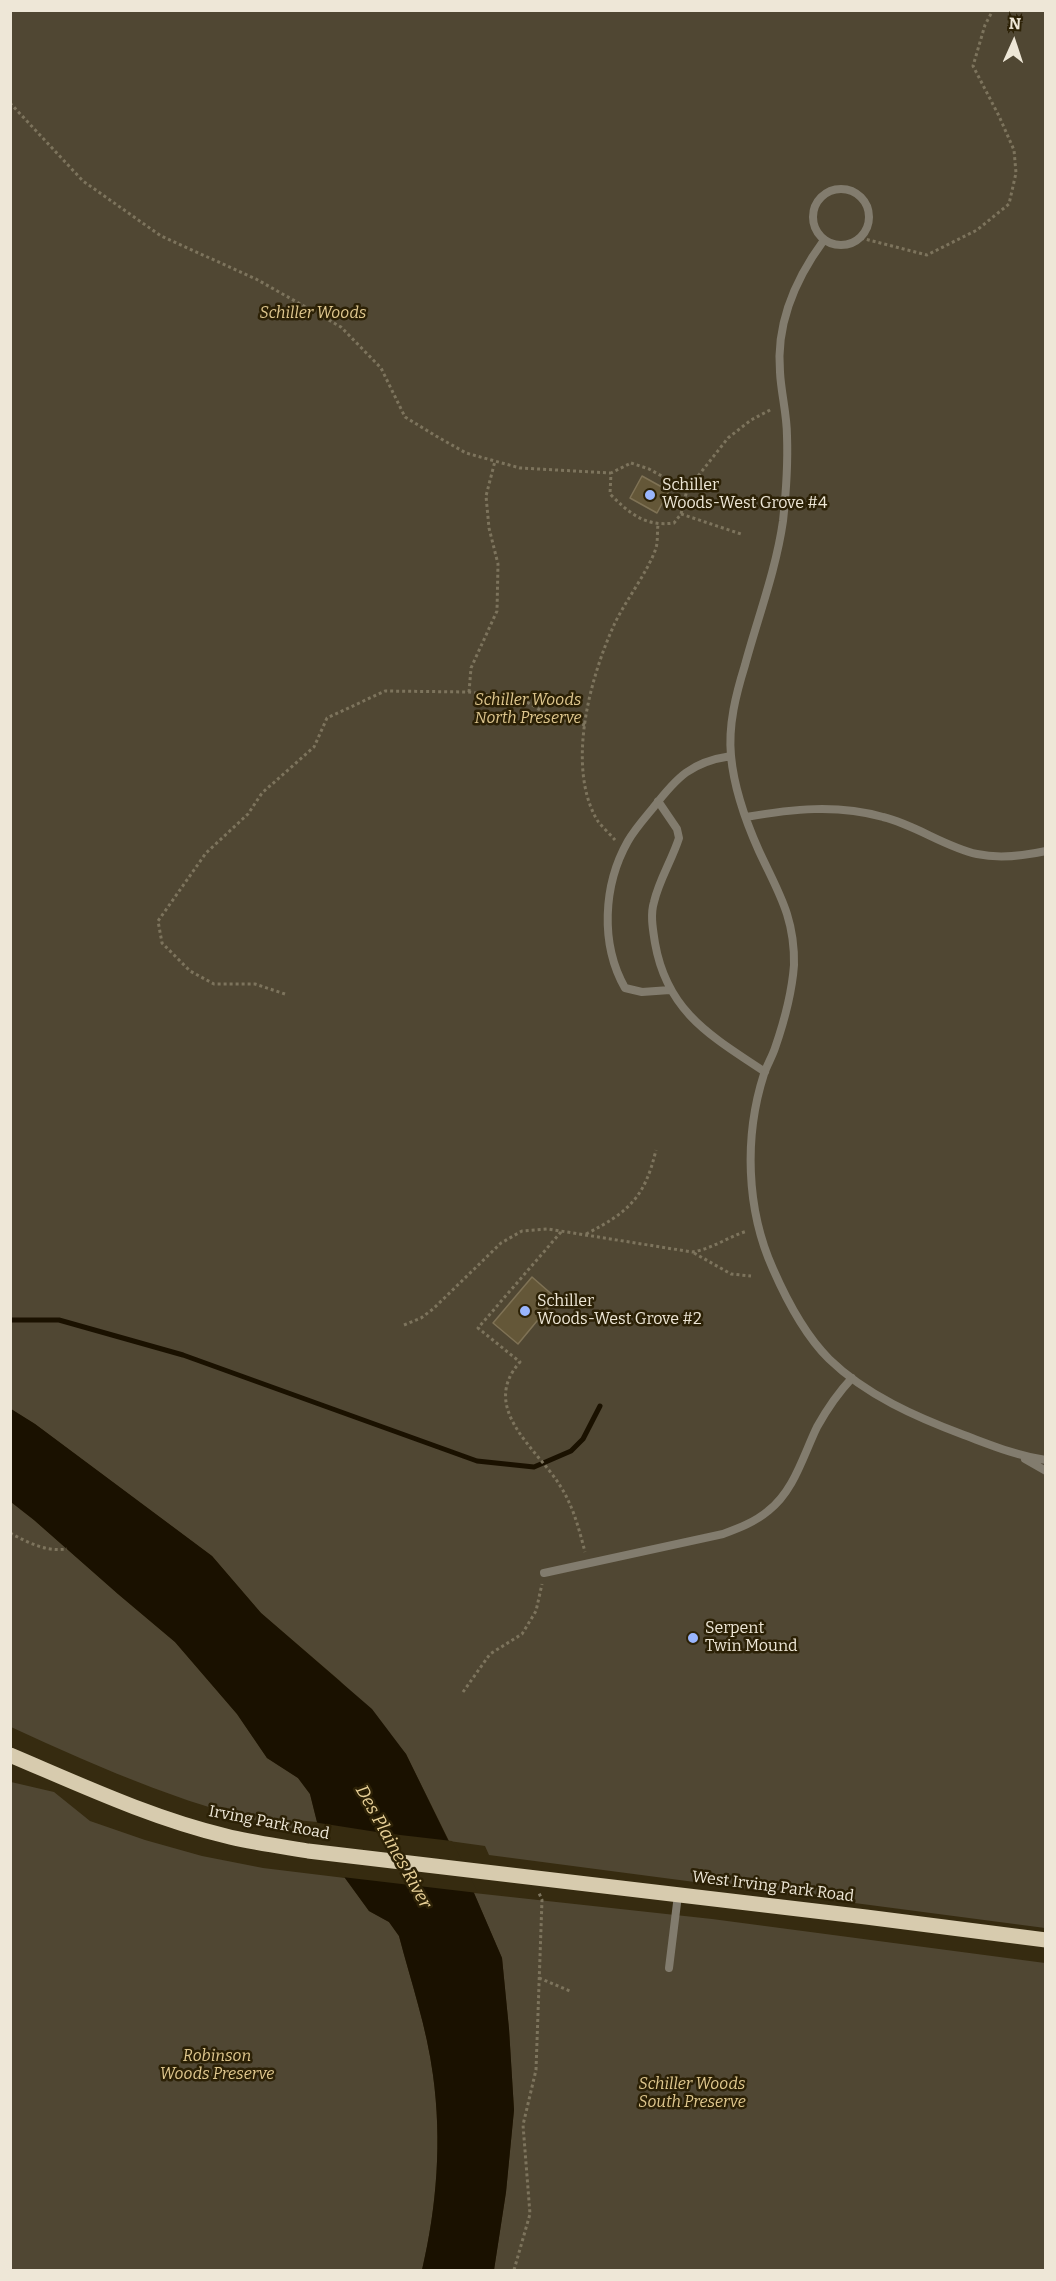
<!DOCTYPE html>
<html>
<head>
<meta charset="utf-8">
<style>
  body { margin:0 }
  #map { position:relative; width:1056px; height:2281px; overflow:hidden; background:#362b10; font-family:Bitter,serif }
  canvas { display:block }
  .frame { position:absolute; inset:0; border:12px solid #eee7d7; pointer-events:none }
  .north { position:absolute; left:984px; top:12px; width:60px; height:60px; -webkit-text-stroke:4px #2c2106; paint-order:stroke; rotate:3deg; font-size:16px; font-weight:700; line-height:24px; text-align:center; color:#eee7d7 }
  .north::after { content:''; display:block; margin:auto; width:21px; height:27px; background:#eee7d7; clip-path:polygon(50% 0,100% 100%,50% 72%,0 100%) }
</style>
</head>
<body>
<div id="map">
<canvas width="1056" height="2281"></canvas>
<div class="frame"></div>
<div class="north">N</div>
</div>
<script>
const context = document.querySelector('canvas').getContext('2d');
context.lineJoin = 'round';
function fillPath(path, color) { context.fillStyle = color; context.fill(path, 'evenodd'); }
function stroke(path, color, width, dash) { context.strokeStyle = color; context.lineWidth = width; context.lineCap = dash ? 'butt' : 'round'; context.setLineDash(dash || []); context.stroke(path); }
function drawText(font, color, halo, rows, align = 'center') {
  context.font = font + ' Bitter,serif'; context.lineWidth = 5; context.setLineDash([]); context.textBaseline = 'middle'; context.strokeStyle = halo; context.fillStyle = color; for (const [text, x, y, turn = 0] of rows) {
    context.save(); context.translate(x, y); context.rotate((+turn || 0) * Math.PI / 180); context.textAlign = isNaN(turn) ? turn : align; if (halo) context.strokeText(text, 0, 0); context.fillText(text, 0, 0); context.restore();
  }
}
const green = new Path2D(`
  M 11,11 L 1045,11 L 1045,1928 L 489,1855 L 485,1846 L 449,1841 L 406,1754 L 340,1681 L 261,1613 L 212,1556 L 35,1424 L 11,1409 Z
  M 11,1502 L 34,1520 L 118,1594 L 175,1642 L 237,1714 L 267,1758 L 298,1778 L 310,1794 L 317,1822 L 296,1820 L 300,1830 C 198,1811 104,1770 11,1727 Z
  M 11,1782 L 54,1792 L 90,1821 L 145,1840 L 202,1856 L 263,1868 L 345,1878 L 369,1911 L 389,1922 L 399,1936 C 411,1982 427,2028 433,2075 C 442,2140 437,2206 422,2270 L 11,2270 Z
  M 474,1893 L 712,1919 L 1045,1963 L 1045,2270 L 494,2270 L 506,2192 L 514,2110 L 509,2029 L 502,1958 Z`);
const water = new Path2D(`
  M 11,1409 L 35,1424 L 212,1556 L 261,1613 L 372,1709 L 406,1754 L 474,1893 L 502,1958 L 509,2029 L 514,2110 L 506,2192 L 494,2270 L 422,2270 C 437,2206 442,2140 433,2075 C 427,2028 411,1982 399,1936 L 389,1922 L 369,1911 L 345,1878 L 317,1822 L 310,1794 L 298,1778 L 267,1758 L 237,1714 L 175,1642 L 118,1594 L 34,1520 L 11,1502 Z`);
const pier = new Path2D(`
  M 313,1822 L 383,1833 L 452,1841 L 478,1893 L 342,1877 Z`);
const stream = new Path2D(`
  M 10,1320 L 59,1320 L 183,1355 L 477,1461 L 534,1467 L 571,1451 L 583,1439 L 600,1406`);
const building = new Path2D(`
  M 642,476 L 669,491 L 657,513 L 630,498 Z
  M 532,1277 L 556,1298 L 518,1344 L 493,1323 Z`);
const path = new Path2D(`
  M 10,103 L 83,181 L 161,236 L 256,279 L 341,327 L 381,368 L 405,417 L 436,436 L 466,453 L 520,468 L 611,473
  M 861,238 L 927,255 L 977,230 L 1009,204 L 1016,173 L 1014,150 L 999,116 L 973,66 L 985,25 L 993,10
  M 631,463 L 649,469 L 687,490 L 681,514 L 674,523 C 645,527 629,513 610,494 L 611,473 Z
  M 687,490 L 728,438 L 751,420 L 772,409
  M 681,514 L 741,534
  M 469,692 L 471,668 L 497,611 L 498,564 L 489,528 L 486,496 L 495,461
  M 615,840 C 610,834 602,827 597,820 C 566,766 590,678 614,625 C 625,601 648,572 656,548 C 658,541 657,532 658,525
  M 285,994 L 255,984 L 214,984 L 190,971 L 162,943 L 158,921 L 206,853 L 248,814 L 262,793 L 314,747 L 327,718 L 385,691 L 469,692 L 525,701 L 552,717 L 585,725
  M 561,1232 L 478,1328 L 520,1362 C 479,1408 536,1448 559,1484 C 573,1505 579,1529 585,1552
  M 586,1234 C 629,1212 645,1197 656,1150
  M 694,1253 L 731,1274 L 751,1276
  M 404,1325 L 421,1318 L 433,1309 L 501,1243 L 522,1231 L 548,1229 L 692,1252 C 712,1249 728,1237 747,1231
  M 10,1533 C 29,1543 46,1552 67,1549
  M 463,1692 L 490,1654 L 522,1634 L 536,1611 L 542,1584
  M 539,1978 L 570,1991
  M 514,2270 L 530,2214 L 523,2125 L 536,2070 L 542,1900 L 539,1893`);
const service = new Path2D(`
  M813 217a28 28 0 1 1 56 0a28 28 0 1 1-56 0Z
  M 824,240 C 796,278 776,324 780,372 C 781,393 787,414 787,436 C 788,463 786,493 783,521 C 776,570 758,617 745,665 C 736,694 728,725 731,756 C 734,788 746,822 759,851 C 778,892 795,917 794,965 C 792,992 784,1022 775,1048 C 772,1057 767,1065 764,1074 C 744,1136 746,1209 773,1269 C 787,1301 804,1334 829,1359 C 866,1395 916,1417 964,1435 C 991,1445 1017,1456 1046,1460
  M 658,801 L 677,829 L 679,838 C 672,860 659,880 654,902 C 650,915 653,930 655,943 C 667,1012 711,1036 765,1072
  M 746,817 C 792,809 837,804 883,817 C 916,825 945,847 977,854 C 1000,859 1023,856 1046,851
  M 670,990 L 642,992 L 625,988 C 600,944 603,885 628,841 C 635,829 644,819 653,808 C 677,777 691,762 731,756
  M 1025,1459 L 1046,1471
  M 544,1573 L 723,1534 C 739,1528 755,1522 768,1511 C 794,1491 803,1456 817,1427 C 827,1409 838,1393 852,1378
  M 669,1968 L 678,1895`);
const primary = new Path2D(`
  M 10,1755 C 81,1785 151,1818 226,1836 C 253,1843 281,1846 308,1851 L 866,1917 L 1046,1940`);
const markers = [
  [650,495,6,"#99b5fd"],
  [525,1311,6,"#99b5fd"],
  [693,1638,6,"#99b5fd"]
];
const parkNames = [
  ["Schiller Woods",313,314],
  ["Schiller Woods",528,701],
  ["North Preserve",528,719],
  ["Robinson",217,2057],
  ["Woods Preserve",217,2075],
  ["Schiller Woods",692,2085],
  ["South Preserve",692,2103]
];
const poiNames = [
  ["Schiller",662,486],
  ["Woods-West Grove #4",662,504],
  ["Schiller",537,1302],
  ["Woods-West Grove #2",537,1320],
  ["Serpent",705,1629],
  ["Twin Mound",705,1647]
];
const streetNames = [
  ["Irving Park Road",269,1823,11],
  ["West Irving Park Road",773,1887,7]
];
const waterNames = [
  ["Des Plaines River",393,1847,61]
];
fillPath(green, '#504733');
fillPath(water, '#1a1100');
fillPath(pier, '#362b10');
stroke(stream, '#1a1100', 5);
fillPath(building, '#645738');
stroke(building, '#7f7255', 1.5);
stroke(path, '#7d745d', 3, [3, 3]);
stroke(service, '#827c6e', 8);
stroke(primary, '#d7cbae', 15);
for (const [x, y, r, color] of markers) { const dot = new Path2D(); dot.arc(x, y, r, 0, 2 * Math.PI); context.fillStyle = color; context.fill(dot); stroke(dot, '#2c2106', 2); }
drawText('italic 16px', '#dfc78e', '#2c2106', parkNames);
drawText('16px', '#eee7d7', '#2c2106', poiNames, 'left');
drawText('16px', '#eee7d7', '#2c2106', streetNames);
drawText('italic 18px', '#e9d198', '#2c2106', waterNames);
</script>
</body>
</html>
